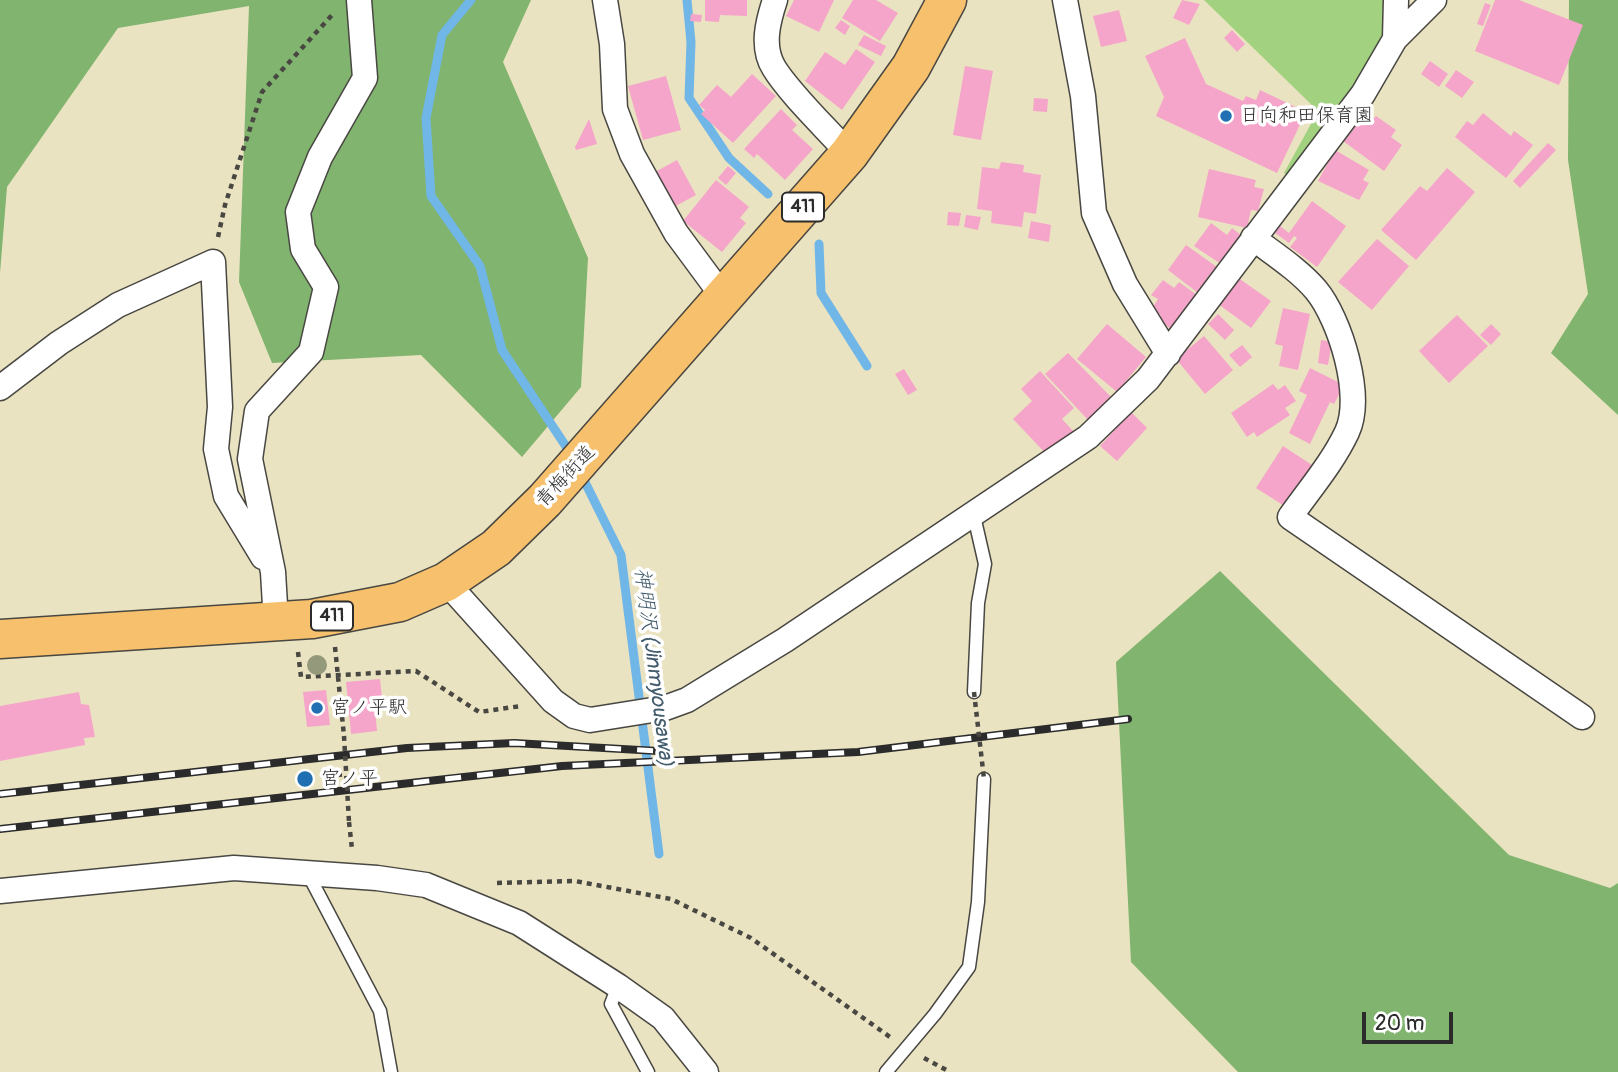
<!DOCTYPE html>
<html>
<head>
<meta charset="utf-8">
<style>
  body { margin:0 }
  #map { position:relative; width:1618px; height:1072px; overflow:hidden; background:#eae3c1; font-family:Pangolin,sans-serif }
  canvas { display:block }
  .scale { position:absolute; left:1362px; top:1012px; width:91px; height:32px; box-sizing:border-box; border:4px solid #2b2b2b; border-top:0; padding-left:9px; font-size:21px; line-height:24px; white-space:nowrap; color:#2b2b2b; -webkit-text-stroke:5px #fff; paint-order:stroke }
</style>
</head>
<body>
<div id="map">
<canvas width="1618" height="1072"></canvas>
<div class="scale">20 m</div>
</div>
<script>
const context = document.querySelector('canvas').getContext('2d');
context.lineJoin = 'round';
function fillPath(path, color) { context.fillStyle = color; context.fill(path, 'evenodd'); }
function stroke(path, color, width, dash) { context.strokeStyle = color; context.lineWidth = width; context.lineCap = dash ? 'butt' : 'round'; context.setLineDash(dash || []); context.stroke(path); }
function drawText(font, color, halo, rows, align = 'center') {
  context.font = font + ' Pangolin,"Klee One",sans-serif'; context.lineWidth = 7; context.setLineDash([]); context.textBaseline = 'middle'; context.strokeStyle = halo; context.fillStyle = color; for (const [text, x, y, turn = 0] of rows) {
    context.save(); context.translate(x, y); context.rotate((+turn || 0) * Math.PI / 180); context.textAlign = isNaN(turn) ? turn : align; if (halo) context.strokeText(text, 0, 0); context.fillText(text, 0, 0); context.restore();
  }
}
const green = new Path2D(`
  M 1204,0 L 1389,0 L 1384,44 L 1289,177 L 1284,173 L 1318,111 Z`);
const forest = new Path2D(`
  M 0,0 L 531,0 L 503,62 L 588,258 L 581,387 L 522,457 L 421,355 L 272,363 L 239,282 L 249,6 L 118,28 L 7,187 L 0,273 Z
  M 1569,0 L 1618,0 L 1618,415 L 1551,353 L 1588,294 L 1568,160 Z
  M 1220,571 L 1509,855 L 1610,888 L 1618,883 L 1618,1072 L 1238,1072 L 1131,962 L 1116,662 Z`);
const stream = new Path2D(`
  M 471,0 L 442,35 L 426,118 L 431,196 L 480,266 L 502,350 L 573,457
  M 687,0 L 691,42 L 689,98 L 729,158 L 768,194
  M 819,244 L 821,293 L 867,366
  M 580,472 L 621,555 L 659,854`);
const building = new Path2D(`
  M 705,0 L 747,0 L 747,16 L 720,15 L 719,22 L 705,21 Z
  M 794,0 L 834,0 L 819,32 L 786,16 Z
  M 853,0 L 876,0 L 898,13 L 880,41 L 842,18 Z
  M 1182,0 L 1200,4 L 1189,25 L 1173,18 Z
  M 1495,0 L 1519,0 L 1583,25 L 1559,85 L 1475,51 Z
  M 1485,3 L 1491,5 L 1483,26 L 1477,24 Z
  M 1119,10 L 1127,41 L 1101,47 L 1093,16 Z
  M 691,14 L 702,15 L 701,22 L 690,21 Z
  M 841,20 L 850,26 L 845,35 L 835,28 Z
  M 1232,30 L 1245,44 L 1237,52 L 1224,38 Z
  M 864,35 L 886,46 L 881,56 L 858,45 Z
  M 1185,38 L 1206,84 L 1243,101 L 1246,96 L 1256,100 L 1260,90 L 1306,112 L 1277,173 L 1156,116 L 1164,97 L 1145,56 Z
  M 856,49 L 875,62 L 842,110 L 805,81 L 825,52 L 845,65 Z
  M 1430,61 L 1448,74 L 1439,87 L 1421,74 Z
  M 965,66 L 993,71 L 981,140 L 953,135 Z
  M 1456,70 L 1474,82 L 1462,98 L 1445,86 Z
  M 752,74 L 776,96 L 733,143 L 701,114 L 705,110 L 699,105 L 717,85 L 731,97 Z
  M 666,76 L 681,130 L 643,140 L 628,86 Z
  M 1034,98 L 1048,99 L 1047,112 L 1033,111 Z
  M 781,109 L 797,125 L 792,130 L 813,149 L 785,180 L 757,154 L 754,158 L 744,149 Z
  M 1483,113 L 1511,136 L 1514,131 L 1533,145 L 1506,178 L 1455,137 L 1467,121 L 1473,125 Z
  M 1363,114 L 1372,120 L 1376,116 L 1396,130 L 1391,137 L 1402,145 L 1384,171 L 1343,141 Z
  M 589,119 L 597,144 L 576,150 L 575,147 Z
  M 1548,143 L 1556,150 L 1520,188 L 1513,181 Z
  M 1335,150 L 1369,170 L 1363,180 L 1369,183 L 1359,200 L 1318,181 Z
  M 677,160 L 696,195 L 674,207 L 655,172 Z
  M 1001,162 L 1024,165 L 1023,172 L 1041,175 L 1036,214 L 1024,212 L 1022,227 L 991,223 L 992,211 L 977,209 L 982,167 L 999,169 Z
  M 728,166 L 736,173 L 726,185 L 718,178 Z
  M 1447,168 L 1475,192 L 1416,260 L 1381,230 L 1420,186 L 1427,191 Z
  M 1209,169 L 1256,180 L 1254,187 L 1264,189 L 1258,211 L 1251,210 L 1247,228 L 1198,217 Z
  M 716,180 L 749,207 L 740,218 L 746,223 L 722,252 L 683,221 Z
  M 1312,201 L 1346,226 L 1317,267 L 1290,247 L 1297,238 L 1294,236 L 1289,243 L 1275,233 L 1280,226 L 1289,233 Z
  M 948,212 L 961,213 L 959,226 L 947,225 Z
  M 966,215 L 981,217 L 978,230 L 964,227 Z
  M 1031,221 L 1051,225 L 1049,242 L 1028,238 Z
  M 1211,223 L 1227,235 L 1232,228 L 1241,235 L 1221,264 L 1194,246 Z
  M 1377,239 L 1409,266 L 1372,310 L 1338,282 Z
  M 1186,245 L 1217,267 L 1198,293 L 1168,270 Z
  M 1237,277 L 1271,301 L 1251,328 L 1218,304 Z
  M 1163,280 L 1174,288 L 1179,282 L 1197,295 L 1171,329 L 1158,319 L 1161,315 L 1152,309 L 1158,299 L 1151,295 Z
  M 1283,308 L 1310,314 L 1298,370 L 1279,366 L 1283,346 L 1275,344 Z
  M 1218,314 L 1234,330 L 1225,340 L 1208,324 Z
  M 1457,315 L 1488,346 L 1449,383 L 1419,351 Z
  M 1107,324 L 1146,357 L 1117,392 L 1077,359 Z
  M 1491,324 L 1501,334 L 1491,345 L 1480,335 Z
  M 1204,336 L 1233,370 L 1205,394 L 1176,359 Z
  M 1321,340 L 1332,342 L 1328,365 L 1318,363 Z
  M 1242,345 L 1252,357 L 1240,367 L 1229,355 Z
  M 1068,353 L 1113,399 L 1089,421 L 1045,374 Z
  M 1310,368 L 1344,385 L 1334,404 L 1330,402 L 1310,444 L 1289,433 L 1307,395 L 1299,391 Z
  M 904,369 L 917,390 L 908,395 L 895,374 Z
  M 1040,371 L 1074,408 L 1062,419 L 1074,432 L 1048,456 L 1013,419 L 1032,401 L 1021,389 Z
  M 1273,384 L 1278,390 L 1285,385 L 1296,401 L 1285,408 L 1290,415 L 1257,437 L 1254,432 L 1247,437 L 1231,413 Z
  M 1131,412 L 1147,428 L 1117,461 L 1100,446 Z
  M 1283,446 L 1312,465 L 1286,507 L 1256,488 Z
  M 380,679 L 383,707 L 375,708 L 377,731 L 351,734 L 346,682 Z
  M 326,690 L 330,725 L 307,727 L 303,692 Z
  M 79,692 L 81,704 L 89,705 L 95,737 L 84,738 L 85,745 L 0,761 L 0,706 Z`);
const path = new Path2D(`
  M 218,237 L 225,205 L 262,92 L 333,14
  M 335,647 L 344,736
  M 298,652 L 301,677 L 416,671 L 479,712 L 521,706
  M 337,775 L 346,774
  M 349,822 L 352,849
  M 497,883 L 575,881 L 671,899 L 751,938 L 890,1037
  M 924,1058 L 950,1072`);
const service = new Path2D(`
  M 974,516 L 985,564 L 978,603 L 974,692
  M 308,874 L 380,1011 L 391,1072
  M 618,986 L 611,1004 L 648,1072
  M 886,1072 L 935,1014 L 969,967 L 978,902 L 984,779`);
const minor = new Path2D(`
  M 605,0 L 612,44 L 615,109 L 632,154 L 676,233 L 724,298
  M 775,0 C 768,21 761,47 774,68 C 790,94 828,130 849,154
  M 1065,0 L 1083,96 L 1094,213 L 1125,284 L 1168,354
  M 1395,39 L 1434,0
  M 1253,238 C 1274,254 1299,270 1316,290 C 1340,319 1364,396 1347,432 C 1333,462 1309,490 1290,517 L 1582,717
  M 0,388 L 59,343 L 118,305 L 213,262 L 220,407 L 216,449 L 226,496 L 263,557
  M 446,582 L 553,701 L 574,716 L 590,720 L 665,708 L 687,700 L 785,640 L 1088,437 L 1148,379 L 1363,94 L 1395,39 L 1396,0
  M 276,622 L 273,572 L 250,459 L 257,411 L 311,352 L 326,287 L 303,249 L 298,212 L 320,157 L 365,78 L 359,0
  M 0,891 L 234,868 L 377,878 L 426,885 L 519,923 L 618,986 L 663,1018 L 706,1072`);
const trunk = new Path2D(`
  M 0,639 L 312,619 L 400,602 L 446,582 L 496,548 L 545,500 L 849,154 L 911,67 L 947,0`);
const rail = new Path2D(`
  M 0,794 L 407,748 L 514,743 L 658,751
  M 0,829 L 562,766 L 858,752 L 1128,719`);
const pathBridge = new Path2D(`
  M 974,692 L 984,779
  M 344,736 L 349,822`);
const trees = [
  [317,665]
];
const markers = [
  [1226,116,7,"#1f6fb2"],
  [317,708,7,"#1f6fb2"],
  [305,779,9,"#1f6fb2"]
];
const shields = [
  [803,207,42],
  [332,616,42]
];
const shieldNames = [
  ["411",803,207],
  ["411",332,616]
];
const poiNames = [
  ["日向和田保育園",1240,116],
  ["宮ノ平駅",331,708],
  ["宮ノ平",321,779]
];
const streetNames = [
  ["青梅街道",566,477,-47]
];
const waterNames = [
  ["神明沢 (Jinmyousawa)",653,667,83]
];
fillPath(green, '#a2d280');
fillPath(forest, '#81b46e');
stroke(stream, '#70b6e7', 9);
fillPath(building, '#f5a5c9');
stroke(service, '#484742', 15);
stroke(minor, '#484742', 27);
stroke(trunk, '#484742', 41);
stroke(path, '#484742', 4.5, [5, 5]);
stroke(service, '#fff', 12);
stroke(minor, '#fff', 24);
stroke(trunk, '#f7c06c', 38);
stroke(rail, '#2b2b2b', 8);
stroke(rail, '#fff', 5, [16]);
stroke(pathBridge, '#484742', 4.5, [5, 5]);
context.fillStyle = '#95997c';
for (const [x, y] of trees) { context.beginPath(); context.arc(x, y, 10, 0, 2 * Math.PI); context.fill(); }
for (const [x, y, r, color] of markers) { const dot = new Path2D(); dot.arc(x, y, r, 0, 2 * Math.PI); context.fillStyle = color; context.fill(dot); stroke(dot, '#fff', 2.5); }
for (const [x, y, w] of shields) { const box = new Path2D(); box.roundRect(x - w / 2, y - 14.5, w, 29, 5); context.fillStyle = '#fff'; context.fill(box); stroke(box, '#2b2b2b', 2); }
drawText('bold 18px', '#2b2b2b', null, shieldNames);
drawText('19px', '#2b2b2b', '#fff', poiNames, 'left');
drawText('19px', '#2b2b2b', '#fff', streetNames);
drawText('italic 21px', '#435c6d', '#fff', waterNames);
</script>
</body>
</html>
